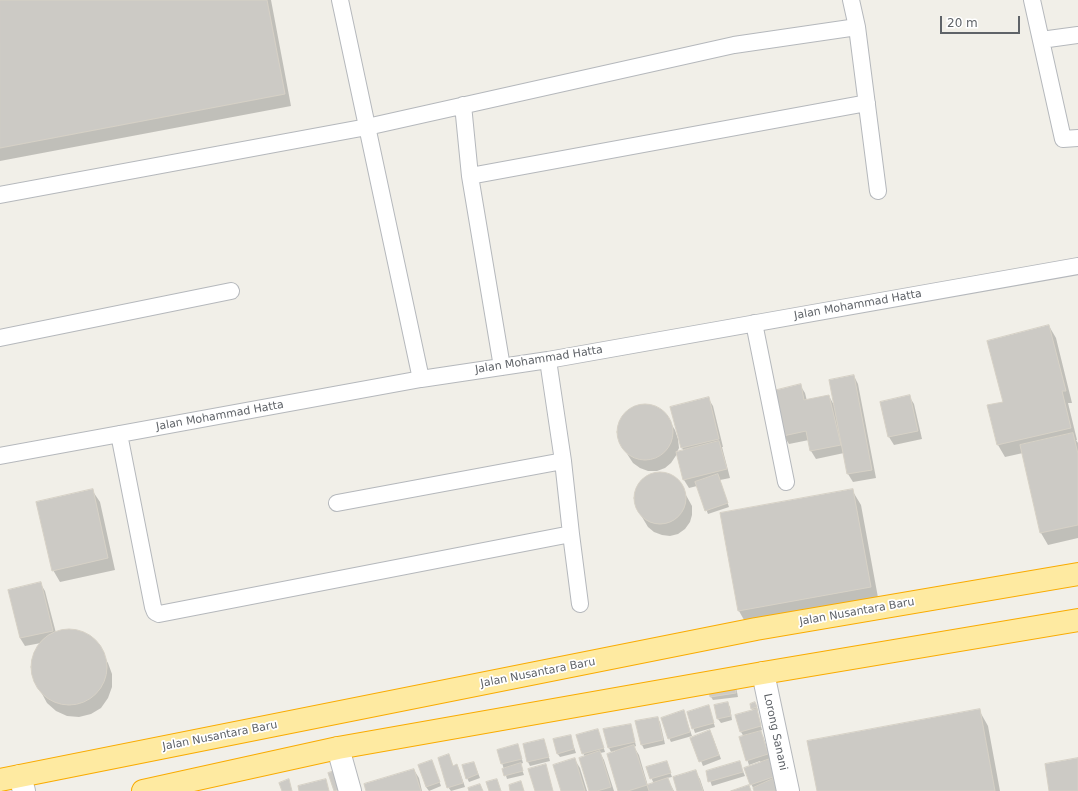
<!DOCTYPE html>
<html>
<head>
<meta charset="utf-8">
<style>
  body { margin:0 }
  #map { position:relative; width:1078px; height:791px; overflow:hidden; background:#f1efe8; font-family:"DejaVu Sans",sans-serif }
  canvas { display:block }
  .scale { position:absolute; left:940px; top:16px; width:80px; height:18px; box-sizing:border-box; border:2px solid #5f6368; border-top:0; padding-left:5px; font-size:12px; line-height:14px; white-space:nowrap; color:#5f6368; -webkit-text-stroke:3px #fff; paint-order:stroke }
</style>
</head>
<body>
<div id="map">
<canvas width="1078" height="791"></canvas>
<div class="scale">20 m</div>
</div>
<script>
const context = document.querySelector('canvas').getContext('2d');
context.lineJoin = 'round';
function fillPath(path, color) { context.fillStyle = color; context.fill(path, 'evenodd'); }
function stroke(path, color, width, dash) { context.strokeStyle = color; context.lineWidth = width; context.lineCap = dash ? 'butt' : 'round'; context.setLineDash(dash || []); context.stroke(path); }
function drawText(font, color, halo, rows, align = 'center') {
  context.font = font + ' "DejaVu Sans",sans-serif'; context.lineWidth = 3.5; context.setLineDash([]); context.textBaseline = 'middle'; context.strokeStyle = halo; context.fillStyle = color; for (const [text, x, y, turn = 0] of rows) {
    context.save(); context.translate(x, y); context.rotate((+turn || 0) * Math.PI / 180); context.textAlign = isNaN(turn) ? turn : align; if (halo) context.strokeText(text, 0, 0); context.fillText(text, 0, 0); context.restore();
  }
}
const shadow = new Path2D(`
  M 0,0 L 271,0 L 291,106 L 0,161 Z
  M 1049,326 L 1056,338 L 1072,403 L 1068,403 L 1077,440 L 1076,440 L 1078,443 L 1078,538 L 1048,545 L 1041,533 L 1023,453 L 1005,457 L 998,445 Z
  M 854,376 L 858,384 L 876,478 L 853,482 L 848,474 L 844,453 L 816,459 L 811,451 L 809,440 L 789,444 L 784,436 L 800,385 L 805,393 L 807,401 L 829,396 L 835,407 Z
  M 909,396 L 914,404 L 922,439 L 894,445 L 889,437 Z
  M 708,398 L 713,406 L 723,447 L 722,447 L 730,478 L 720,480 L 729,507 L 708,514 L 697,486 L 689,488 L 684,480 L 677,454 L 671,463 L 665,468 L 657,471 L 648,471 L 640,468 L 633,463 L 620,443 L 618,434 L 618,426 L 622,418 L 627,411 L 635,406 L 644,405 L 653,406 L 661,411 L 667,417 L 675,430 L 678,439 L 679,448 L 677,452 L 684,451 L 682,448 Z
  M 661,474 L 669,475 L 676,479 L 681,486 L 692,506 L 692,515 L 690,522 L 685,529 L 678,534 L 670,536 L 662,535 L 654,532 L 648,527 L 636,507 L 636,491 L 640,484 L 646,478 L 653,475 Z
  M 92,490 L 100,502 L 115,570 L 60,582 L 53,570 Z
  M 852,490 L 861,505 L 879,603 L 748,627 L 739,611 L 721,513 Z
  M 40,583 L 45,591 L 56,633 L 60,632 L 72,631 L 84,634 L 94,640 L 108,663 L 112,674 L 112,687 L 108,698 L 101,708 L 91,714 L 79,717 L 67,716 L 56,711 L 47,703 L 34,679 L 32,667 L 34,655 L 41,643 L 25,646 L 20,638 L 9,591 Z
  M 736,687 L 738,697 L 713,700 L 711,697 Z
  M 727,703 L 730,707 L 732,720 L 721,723 L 718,719 L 715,706 Z
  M 755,703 L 757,707 L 758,711 L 757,712 L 762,730 L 760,731 L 763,736 L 770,758 L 769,759 L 777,780 L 755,791 L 751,784 L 761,763 L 760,761 L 749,765 L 740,738 L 744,737 L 741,732 L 753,711 L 752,709 Z
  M 709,707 L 715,727 L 695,733 L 688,713 Z
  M 979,710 L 988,726 L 1000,791 L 818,791 Z
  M 685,715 L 692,736 L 671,742 L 669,738 Z
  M 657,718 L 660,722 L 665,744 L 644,749 L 642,745 Z
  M 630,725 L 632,729 L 636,746 L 634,747 L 639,755 L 648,786 L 654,784 L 647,768 L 668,766 L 672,777 L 667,778 L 674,791 L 619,791 L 615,751 L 611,752 L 609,748 Z
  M 598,730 L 605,752 L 600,753 L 604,760 L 614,791 L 590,791 L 585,757 L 583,753 Z
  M 712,735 L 721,759 L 703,766 L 692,738 Z
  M 570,736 L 576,753 L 560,757 L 557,753 Z
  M 544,740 L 550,761 L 530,766 L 528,762 L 524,745 Z
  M 518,745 L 523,763 L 520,764 L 524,775 L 507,779 L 498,750 Z
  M 449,755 L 453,766 L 457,765 L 459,769 L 465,787 L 451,791 L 448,787 Z
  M 575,760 L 580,768 L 587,791 L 562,791 Z
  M 432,761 L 441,786 L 429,791 L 426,787 Z
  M 739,762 L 745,776 L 712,786 L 707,772 Z
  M 474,763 L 480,778 L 469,782 L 467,778 Z
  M 414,770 L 419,778 L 422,791 L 368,791 Z
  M 695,771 L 700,779 L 704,791 L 678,791 Z`);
const building = new Path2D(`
  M 0,0 L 267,0 L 285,94 L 0,148 Z
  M 1049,325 L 1066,391 L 1062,391 L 1071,428 L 997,445 L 987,405 L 1003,402 L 987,341 Z
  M 854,375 L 872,470 L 847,474 L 829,380 Z
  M 801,384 L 804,400 L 829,395 L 841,445 L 810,451 L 806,431 L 783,436 L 773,391 Z
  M 910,395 L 918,431 L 888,437 L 880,402 Z
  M 709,397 L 719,439 L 681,448 L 670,407 Z
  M617 432a28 28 0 1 1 56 0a28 28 0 1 1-56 0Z
  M 1073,433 L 1078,454 L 1078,525 L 1040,533 L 1020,445 Z
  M 719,441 L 727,469 L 683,480 L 676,452 Z
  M634 498a26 26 0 1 1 52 0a26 26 0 1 1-52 0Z
  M 718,474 L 728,503 L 705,511 L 695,482 Z
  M 93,489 L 108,558 L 52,571 L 36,502 Z
  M 853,489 L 871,587 L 738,611 L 720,513 Z
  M 41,582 L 53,631 L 20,638 L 8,590 Z
  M31 667a38 38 0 1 1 76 0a38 38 0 1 1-76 0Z
  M 734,682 L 736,693 L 710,697 L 708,686 Z
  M 728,702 L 731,716 L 717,719 L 714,705 Z
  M 755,702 L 757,707 L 751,709 L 750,704 Z
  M 709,705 L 714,723 L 692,729 L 687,712 Z
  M 757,709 L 761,726 L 740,732 L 735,715 Z
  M 980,709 L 995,791 L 817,791 L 807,741 Z
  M 684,710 L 690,732 L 668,739 L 661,718 Z
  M 658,717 L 663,740 L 641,745 L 635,721 Z
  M 631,724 L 635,742 L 608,748 L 603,729 Z
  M 598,729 L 604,748 L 582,754 L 576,735 Z
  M 710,730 L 719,755 L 699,762 L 690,738 Z
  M 761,731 L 768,754 L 746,761 L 739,737 Z
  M 571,735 L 574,749 L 557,754 L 553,739 Z
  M 544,739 L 549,757 L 527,762 L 523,744 Z
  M 518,744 L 522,759 L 501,764 L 497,750 Z
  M 634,745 L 647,785 L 628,791 L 618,791 L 607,754 Z
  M 600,751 L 611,787 L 597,791 L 589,791 L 579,758 Z
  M 449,754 L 453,766 L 457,764 L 463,783 L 447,788 L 438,758 Z
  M 575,758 L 585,791 L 561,791 L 553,765 Z
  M 1078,758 L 1078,791 L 1049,791 L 1045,764 Z
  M 770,759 L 776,776 L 750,785 L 744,768 Z
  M 432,760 L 440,782 L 426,787 L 418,765 Z
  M 667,761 L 671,773 L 650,779 L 646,767 Z
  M 740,761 L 743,772 L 708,782 L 706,771 Z
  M 474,762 L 478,774 L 466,779 L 462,765 Z
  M 521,763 L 523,771 L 504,776 L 502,769 Z
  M 546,764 L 553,791 L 535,791 L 528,769 Z
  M 341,769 L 347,787 L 334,791 L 328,773 Z
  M 414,769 L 421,791 L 366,791 L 364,784 Z
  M 696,770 L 703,791 L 677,791 L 673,777 Z
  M 668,778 L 673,791 L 649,791 L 647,785 Z
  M 289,779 L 292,791 L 282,791 L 279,783 Z
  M 326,779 L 329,791 L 299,791 L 298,786 Z
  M 497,779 L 501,791 L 489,791 L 486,782 Z
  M 773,779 L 778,791 L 754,791 L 753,788 Z
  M 521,781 L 524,791 L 510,791 L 509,785 Z
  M 480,784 L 483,791 L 469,791 L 468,788 Z
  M 749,785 L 751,791 L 731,791 Z`);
const service = new Path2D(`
  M 340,0 L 421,379
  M 851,0 L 857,27 L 878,191
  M 1032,0 L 1063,139 L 1078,138
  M 1041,40 L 1078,35
  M 463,105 L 470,176 L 502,367
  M 470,176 L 867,103
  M 0,195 L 367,127 L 734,45 L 857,27
  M 754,323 L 786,482
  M 0,338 L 231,291
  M 548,360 L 563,461 L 571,534 L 580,604
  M 119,434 L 153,607 L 155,612 L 159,614 L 571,534
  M 0,456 L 421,379 L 548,360 L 1078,266
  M 337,503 L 563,461`);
const minor = new Path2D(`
  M 763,673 L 788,791
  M 338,748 L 350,791`);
const secondary = new Path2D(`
  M 20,776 L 24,791`);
const trunk = new Path2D(`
  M 0,780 L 756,629 L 1078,574
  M 143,791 L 338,748 L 763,673 L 1078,620`);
const streetNames = [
  ["Jalan Mohammad Hatta",858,305,-10],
  ["Jalan Mohammad Hatta",539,360,-9],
  ["Jalan Mohammad Hatta",220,416,-10],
  ["Jalan Nusantara Baru",857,612,-10],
  ["Jalan Nusantara Baru",538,673,-11],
  ["Lorong Sanani",775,732,78],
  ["Jalan Nusantara Baru",220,736,-11]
];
fillPath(shadow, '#0003');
fillPath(building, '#cccac5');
stroke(building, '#d6d1c6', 1);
stroke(service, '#b5b8bc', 18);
stroke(minor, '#b5b8bc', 24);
stroke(secondary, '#b6babf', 24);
stroke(trunk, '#f9ab00', 24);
stroke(service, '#fff', 16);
stroke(minor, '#fff', 22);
stroke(secondary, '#fff', 22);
stroke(trunk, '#feeaa1', 22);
drawText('11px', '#5f6368', '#fff', streetNames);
</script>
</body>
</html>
